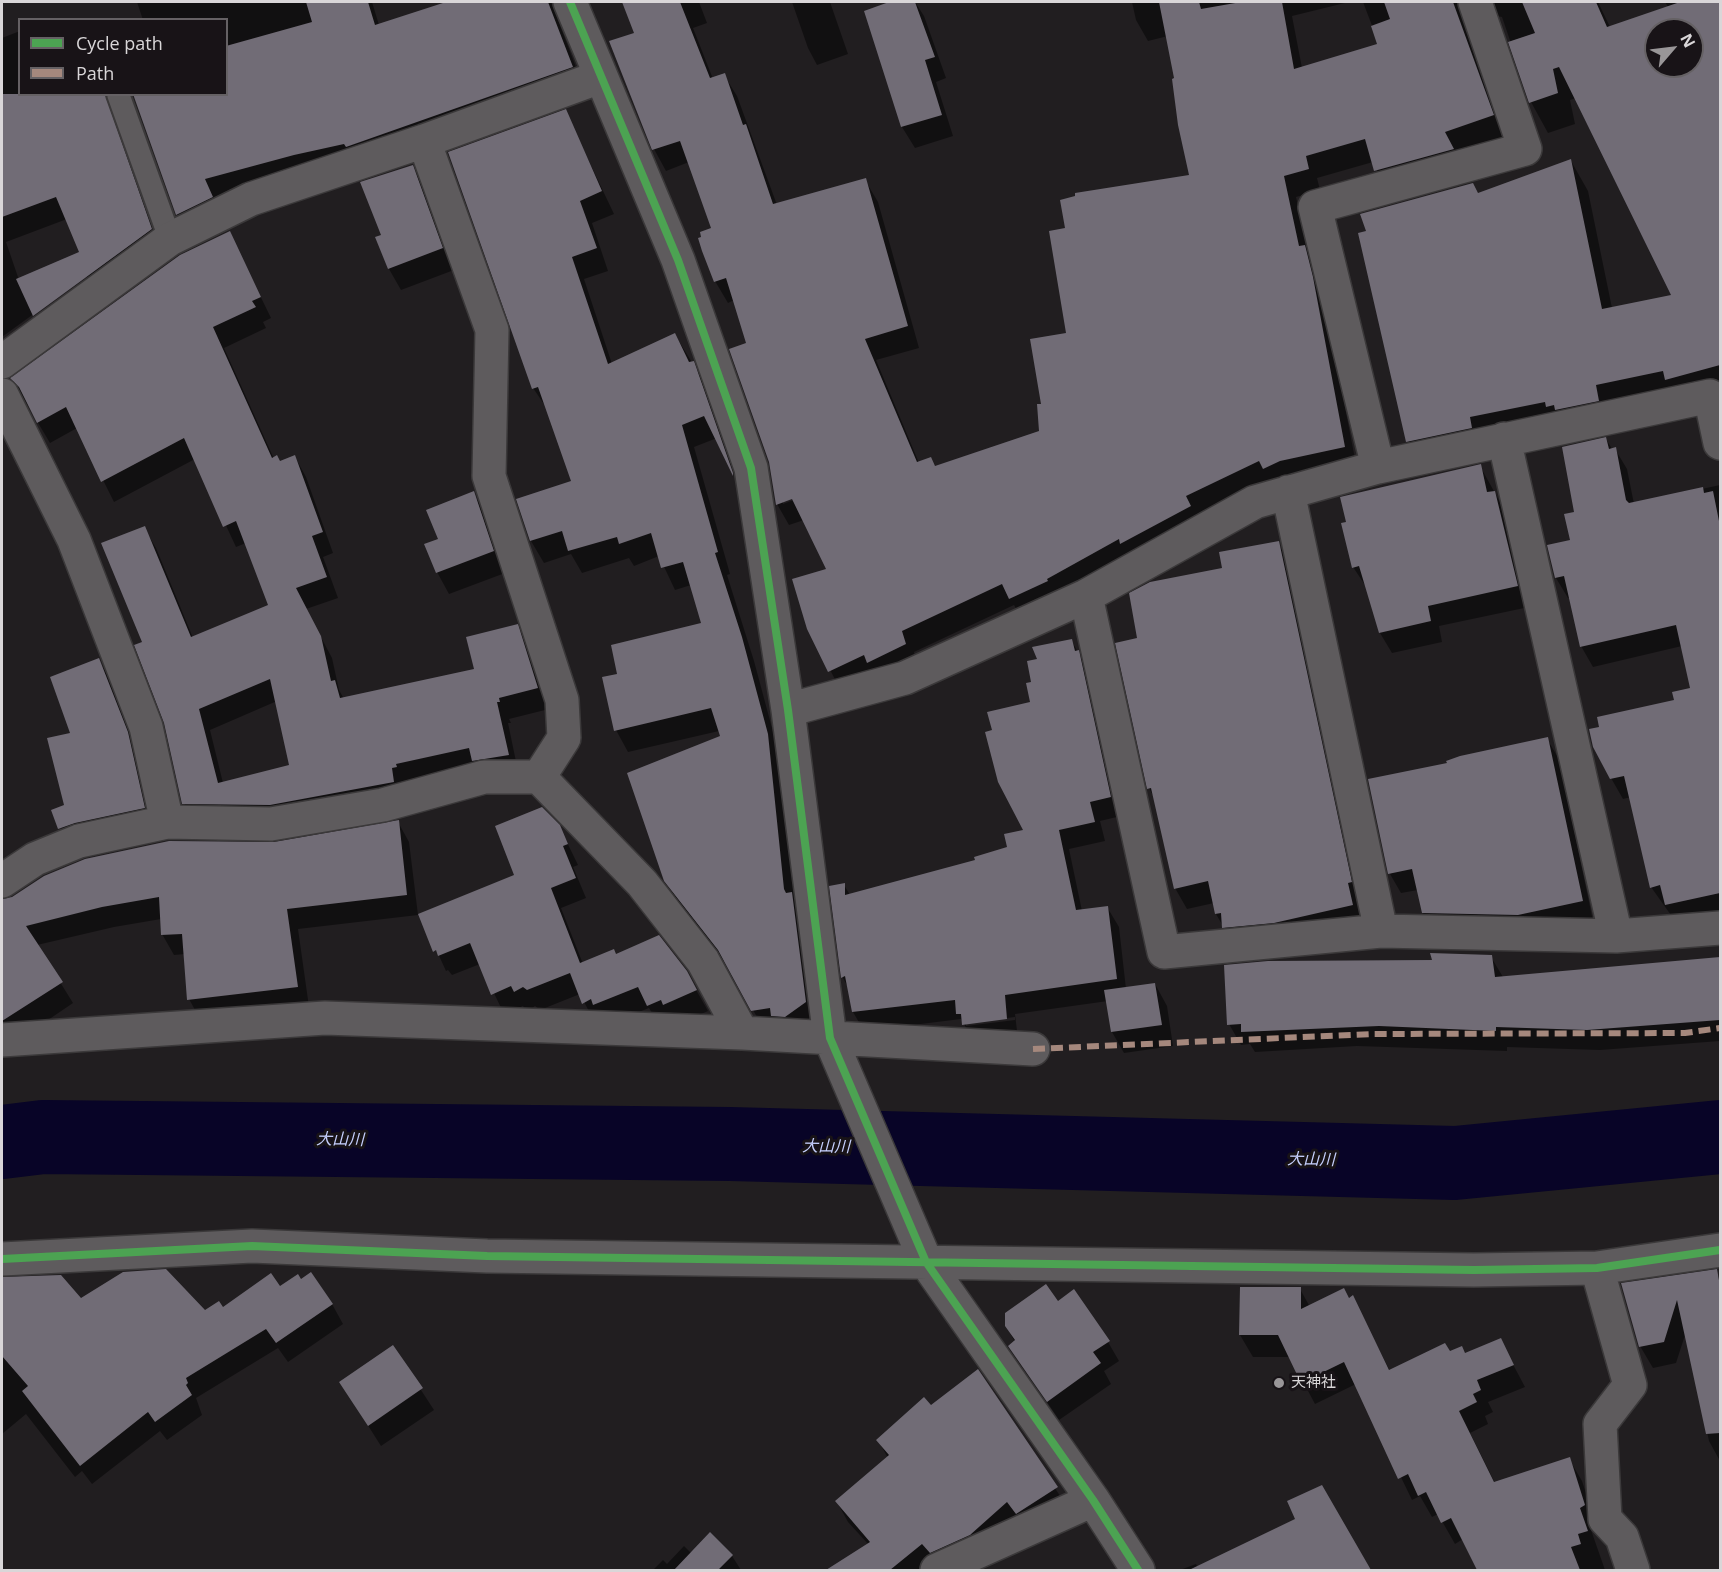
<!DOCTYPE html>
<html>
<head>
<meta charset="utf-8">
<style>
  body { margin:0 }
  #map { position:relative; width:1722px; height:1572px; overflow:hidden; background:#211e20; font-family:"Open Sans",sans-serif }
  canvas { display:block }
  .frame { position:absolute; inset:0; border:3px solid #d9d6d8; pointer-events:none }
  .legend { position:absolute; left:18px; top:18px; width:210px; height:78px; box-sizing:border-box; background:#181317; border:2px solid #656164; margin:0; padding:8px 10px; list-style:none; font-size:18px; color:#d9d6d8 }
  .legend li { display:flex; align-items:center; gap:12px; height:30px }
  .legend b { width:30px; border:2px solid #656164 }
  .north { position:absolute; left:1644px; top:18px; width:60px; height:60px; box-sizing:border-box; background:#181317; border:2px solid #656164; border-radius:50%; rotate:62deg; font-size:16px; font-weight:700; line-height:24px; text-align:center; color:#d9d6d8 }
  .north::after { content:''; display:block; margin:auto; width:21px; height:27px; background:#999698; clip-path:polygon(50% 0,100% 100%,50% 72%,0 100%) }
</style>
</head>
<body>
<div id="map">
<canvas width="1722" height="1572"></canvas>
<div class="frame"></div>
<ul class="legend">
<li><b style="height:8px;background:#4ca352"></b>Cycle path</li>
<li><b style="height:8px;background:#a5887d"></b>Path</li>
</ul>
<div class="north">N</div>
</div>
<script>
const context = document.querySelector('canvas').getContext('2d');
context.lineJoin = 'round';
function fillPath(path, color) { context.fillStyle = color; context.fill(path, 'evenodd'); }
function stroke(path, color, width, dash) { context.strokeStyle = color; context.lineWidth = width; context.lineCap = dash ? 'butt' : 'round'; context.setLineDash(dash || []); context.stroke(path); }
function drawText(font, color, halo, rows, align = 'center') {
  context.font = font + ' "Open Sans","Noto Sans JP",sans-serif'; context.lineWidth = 6; context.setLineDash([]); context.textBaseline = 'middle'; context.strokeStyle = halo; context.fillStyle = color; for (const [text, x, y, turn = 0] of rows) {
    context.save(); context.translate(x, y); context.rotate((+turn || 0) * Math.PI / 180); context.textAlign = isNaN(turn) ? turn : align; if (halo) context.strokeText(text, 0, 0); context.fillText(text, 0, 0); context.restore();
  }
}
const shadow = new Path2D(`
  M 137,2 L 372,2 L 379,25 L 450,2 L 551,2 L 584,88 L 189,236 L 177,215 L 134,94 L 226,94 L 226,20 L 143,20 Z
  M 623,2 L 699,2 L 707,23 L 693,28 L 713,79 L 724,75 L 737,96 L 777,205 L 865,180 L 878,202 L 919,348 L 876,360 L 919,463 L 935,468 L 1040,432 L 1043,405 L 1068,334 L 1066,230 L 1191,177 L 1168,36 L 1148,41 L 1136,20 L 1132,2 L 1349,2 L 1292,16 L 1302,68 L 1379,44 L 1363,2 L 1473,2 L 1505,137 L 1456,153 L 1388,192 L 1373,162 L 1317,178 L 1320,190 L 1296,197 L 1308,252 L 1316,268 L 1324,300 L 1357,469 L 1022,619 L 1014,605 L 914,652 L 917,666 L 842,693 L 809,629 L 828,570 L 804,520 L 789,525 L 777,504 L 748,344 L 734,300 L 728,303 L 715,281 L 712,229 L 689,162 L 666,171 L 654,149 L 636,33 ZM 798,495 L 799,498 L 783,504 L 783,501 Z
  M 792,2 L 830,2 L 848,54 L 817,65 L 808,48 Z
  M 893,2 L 915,2 L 924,16 L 946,78 L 936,82 L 953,136 L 915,148 L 902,127 L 866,12 Z
  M 1484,2 L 1598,2 L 1610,27 L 1668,7 L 1665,2 L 1720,2 L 1720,403 L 1426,472 L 1408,441 L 1477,194 L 1571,161 L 1588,191 L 1612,308 L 1673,296 L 1576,98 L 1570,100 L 1575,124 L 1548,133 L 1531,102 L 1502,17 L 1492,15 ZM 1656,30 L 1692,30 L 1692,66 L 1656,66 Z
  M 20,31 L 20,94 L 105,102 L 118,124 L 164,252 L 2,371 L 2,341 L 90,276 L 83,278 L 2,337 L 2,38 ZM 67,219 L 81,253 L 19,280 L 6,242 Z
  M 565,111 L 614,214 L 592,223 L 608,271 L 584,279 L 612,364 L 675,335 L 706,385 L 742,488 L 717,438 L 694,447 L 730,574 L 727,575 L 754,661 L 780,758 L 795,898 L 804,915 L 818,1025 L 766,1033 L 730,969 L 679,903 L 665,880 L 721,737 L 719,731 L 628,752 L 616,730 L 618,675 L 703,624 L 691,585 L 675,590 L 659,556 L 634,566 L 629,558 L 582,573 L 571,554 L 544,563 L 531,541 L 518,500 L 573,482 L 548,410 L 533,388 Z
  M 412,166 L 424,188 L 454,270 L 401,290 L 389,269 L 377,238 L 383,236 Z
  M 229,232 L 271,318 L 263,322 L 266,328 L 224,348 L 274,459 L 280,463 L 295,457 L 306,477 L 333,553 L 323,557 L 338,598 L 306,609 L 332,658 L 339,690 L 344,699 L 476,670 L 517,626 L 529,647 L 549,709 L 509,719 L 511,723 L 508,723 L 519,776 L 407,785 L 196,824 L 184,803 L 166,722 L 144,643 L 144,528 L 156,548 L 193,638 L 270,606 L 246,543 L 236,547 L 195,459 L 114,502 L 77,428 L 50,443 L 12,379 ZM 277,701 L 291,766 L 223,783 L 210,730 Z
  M 1606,439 L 1612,449 L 1615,449 L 1627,469 L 1634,504 L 1720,485 L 1720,916 L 1678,925 L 1651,887 L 1631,797 L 1623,799 L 1611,778 L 1676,701 L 1692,689 L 1682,646 L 1593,667 L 1581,646 L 1570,598 L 1568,598 L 1556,578 L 1549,546 L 1572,542 L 1576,513 Z
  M 1480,466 L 1506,513 L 1529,607 L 1439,626 L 1442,642 L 1392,653 L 1380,633 L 1367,588 L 1353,567 Z
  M 473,493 L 486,514 L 505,573 L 449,594 L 437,572 Z
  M 1278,543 L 1290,563 L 1364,925 L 1235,947 L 1216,914 L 1214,903 L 1187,909 L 1175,888 L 1155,799 L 1149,788 L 1139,639 L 1224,570 Z
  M 1071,640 L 1089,671 L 1121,816 L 1100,821 L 1105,841 L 1069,849 L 1082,911 L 1107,907 L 1119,927 L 1126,989 L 1155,984 L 1167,1006 L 1173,1046 L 1124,1053 L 1112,1032 L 1108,1001 L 1015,1014 L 1018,1039 L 975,1043 L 961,1019 L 864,1031 L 853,1012 L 849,989 L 843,978 L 831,887 L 844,885 L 850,895 L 977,861 L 1008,848 L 1025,831 L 994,731 L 1032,704 L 1033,683 L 1039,660 ZM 1015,1017 L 1015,1020 L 966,1026 L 966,1023 Z
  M 99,660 L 110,680 L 139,754 L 155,828 L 71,849 L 53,811 L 66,806 L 72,734 Z
  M 1547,739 L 1559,759 L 1593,921 L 1434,932 L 1423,913 L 1418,890 L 1401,893 L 1390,874 Z
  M 398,822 L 409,842 L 418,915 L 298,929 L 309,1007 L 200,1019 L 189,999 L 185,954 L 174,955 L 162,934 L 161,919 L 114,927 L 37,945 L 73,1003 L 17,1041 L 2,1046 L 2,903 L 45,877 L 274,844 Z
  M 559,826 L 578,865 L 573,867 L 586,898 L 561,908 L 583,964 L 616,956 L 686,972 L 708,1011 L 676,1025 L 660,1026 L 649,1008 L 606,1025 L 595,1023 L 580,994 L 540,1010 L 535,1006 L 527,1012 L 523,1006 L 504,1014 L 480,964 L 452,975 L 448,970 L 446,971 L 420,914 L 516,875 Z
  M 1491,957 L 1503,977 L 1720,959 L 1720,1041 L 1600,1050 L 1507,1047 L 1507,1051 L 1357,1046 L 1255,1052 L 1250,1044 L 1241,1045 L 1229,1024 L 1434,962 Z
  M 1716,1271 L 1720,1279 L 1720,1461 L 1709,1441 L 1686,1332 L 1676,1363 L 1653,1368 L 1640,1346 L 1623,1285 Z
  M 2,1279 L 80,1300 L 204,1311 L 222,1309 L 301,1281 L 332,1304 L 343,1324 L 288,1362 L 278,1348 L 196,1398 L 202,1415 L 167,1440 L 160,1431 L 92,1484 L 82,1471 L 75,1477 L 26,1414 L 2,1434 Z
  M 1300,1289 L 1310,1307 L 1352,1297 L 1390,1371 L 1450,1353 L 1465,1355 L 1500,1340 L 1525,1387 L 1488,1402 L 1493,1412 L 1485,1416 L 1488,1424 L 1470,1433 L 1495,1483 L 1569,1459 L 1582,1481 L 1597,1527 L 1591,1530 L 1605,1570 L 1479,1570 L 1463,1539 L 1455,1544 L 1438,1514 L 1432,1517 L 1420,1496 L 1412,1500 L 1356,1384 L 1315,1404 L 1290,1357 L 1253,1357 L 1240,1335 Z
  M 1057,1303 L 1108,1342 L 1119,1361 L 1104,1371 L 1111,1384 L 1059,1420 L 1010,1346 L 1015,1342 L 1006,1326 Z
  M 393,1347 L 434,1410 L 381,1446 L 341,1383 Z
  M 978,1371 L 1068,1508 L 923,1570 L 828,1570 L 869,1545 L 848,1522 L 837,1502 L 888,1458 L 878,1440 L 931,1407 Z
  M 1321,1487 L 1369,1570 L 1180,1570 L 1196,1564 L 1198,1568 L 1297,1520 Z
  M 684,1546 L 692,1554 L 732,1556 L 741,1570 L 653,1570 L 663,1560 L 667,1564 Z`);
const river = new Path2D(`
  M 2,1142 L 43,1137 L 730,1144 L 1455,1163 L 1720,1137`);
const building = new Path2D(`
  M 306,2 L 368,2 L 375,25 L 446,2 L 548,2 L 573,67 L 346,147 L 344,144 L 294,155 L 205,179 L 213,197 L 176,215 L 133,94 L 226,94 L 226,46 L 312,22 Z
  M 622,2 L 680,2 L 710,78 L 725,73 L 743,125 L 746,124 L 773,204 L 866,178 L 908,326 L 865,339 L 917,462 L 931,457 L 935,466 L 1039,431 L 1037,404 L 1041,404 L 1030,339 L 1066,333 L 1049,231 L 1065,228 L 1060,200 L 1075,196 L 1075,193 L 1189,175 L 1178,125 L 1172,79 L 1174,78 L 1159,2 L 1199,2 L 1201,9 L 1241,2 L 1282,2 L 1294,69 L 1377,44 L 1371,26 L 1390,19 L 1384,2 L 1453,2 L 1494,115 L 1445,132 L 1454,149 L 1374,171 L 1365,139 L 1306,156 L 1309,169 L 1284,176 L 1299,246 L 1305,245 L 1313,277 L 1345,447 L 1280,461 L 1263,469 L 1259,461 L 1186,496 L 1191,506 L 1120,544 L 1119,539 L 1047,579 L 1048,581 L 1009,599 L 1002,584 L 902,631 L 906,644 L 867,663 L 864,655 L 828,672 L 807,629 L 792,579 L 826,569 L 792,499 L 776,505 L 769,462 L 729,349 L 746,343 L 726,278 L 714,282 L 702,251 L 698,238 L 701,237 L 700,232 L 711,228 L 680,141 L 652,150 L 609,41 L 634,33 Z
  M 889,2 L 915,2 L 935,57 L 925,60 L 942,115 L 901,127 L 864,11 Z
  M 1522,2 L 1596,2 L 1607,27 L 1680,2 L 1720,2 L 1720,365 L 1665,380 L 1663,371 L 1596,385 L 1599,401 L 1555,410 L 1554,405 L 1546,407 L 1545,402 L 1470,417 L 1472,428 L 1406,442 L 1358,233 L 1366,231 L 1360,214 L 1473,183 L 1478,193 L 1571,159 L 1602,309 L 1671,295 L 1559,67 L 1553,69 L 1558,93 L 1529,103 L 1508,42 L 1535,33 ZM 1656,30 L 1692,30 L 1692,66 L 1656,66 Z
  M 2,94 L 105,94 L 152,229 L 33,316 L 16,279 L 79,252 L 56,197 L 2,217 Z
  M 566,109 L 602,191 L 580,201 L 597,248 L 572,257 L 608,364 L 675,333 L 689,362 L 694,361 L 733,473 L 733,476 L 704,416 L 682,425 L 718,552 L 715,553 L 742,637 L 768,734 L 784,889 L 786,893 L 792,892 L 806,1002 L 785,1017 L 771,1016 L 770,1008 L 751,1011 L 718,950 L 664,881 L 627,773 L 720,736 L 711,708 L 614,731 L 602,677 L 617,674 L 611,645 L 701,623 L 683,562 L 661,568 L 651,533 L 619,544 L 617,537 L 568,551 L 562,531 L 530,541 L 516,499 L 571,481 L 538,387 L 532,389 L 448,152 Z
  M 413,165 L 443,248 L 388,269 L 375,237 L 381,235 L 360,182 Z
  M 230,231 L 261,297 L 252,301 L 256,307 L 213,327 L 272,458 L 277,455 L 280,461 L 295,455 L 323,532 L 312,536 L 327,577 L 296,588 L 321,636 L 331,681 L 335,680 L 340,698 L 474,669 L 466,637 L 518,624 L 538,688 L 499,698 L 500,702 L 497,702 L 509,755 L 472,761 L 469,748 L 396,764 L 397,767 L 392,768 L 394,782 L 270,805 L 182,804 L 164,723 L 134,645 L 142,642 L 101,543 L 145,526 L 191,637 L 268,605 L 236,521 L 223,527 L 184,438 L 101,482 L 66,407 L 37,423 L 19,387 L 10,378 L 180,255 ZM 270,679 L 289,765 L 218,783 L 199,709 Z
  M 1606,437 L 1609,449 L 1616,447 L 1626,500 L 1629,503 L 1703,487 L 1704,493 L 1713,491 L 1720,526 L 1720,893 L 1665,905 L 1660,885 L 1650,888 L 1624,776 L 1610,779 L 1593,747 L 1589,729 L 1599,727 L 1597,717 L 1674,700 L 1672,692 L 1690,688 L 1676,625 L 1580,647 L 1564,576 L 1555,578 L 1547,545 L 1570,540 L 1564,514 L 1574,512 L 1562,447 Z
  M 1481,464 L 1487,492 L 1495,491 L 1518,586 L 1428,606 L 1431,621 L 1379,633 L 1359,566 L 1352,568 L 1341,523 L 1346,522 L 1340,497 Z
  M 474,491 L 494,551 L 436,573 L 424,544 L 438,539 L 426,510 Z
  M 1279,541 L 1352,882 L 1348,883 L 1353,905 L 1274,923 L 1222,928 L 1221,913 L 1215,914 L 1208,881 L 1174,889 L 1151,788 L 1147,789 L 1115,643 L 1137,638 L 1129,593 L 1150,582 L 1222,568 L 1219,552 Z
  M 1072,639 L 1075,651 L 1079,650 L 1111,797 L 1090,802 L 1095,822 L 1059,830 L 1076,910 L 1108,906 L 1117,979 L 1005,995 L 1007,1019 L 962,1025 L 961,1014 L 956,1014 L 955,1000 L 852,1012 L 845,976 L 841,978 L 829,886 L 845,883 L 845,895 L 975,860 L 974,857 L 1007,847 L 1004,834 L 1023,830 L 998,782 L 985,732 L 992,730 L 987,712 L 1030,702 L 1026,683 L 1031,682 L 1027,661 L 1037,659 L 1032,647 Z
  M 99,658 L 128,732 L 145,808 L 75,823 L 58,829 L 51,810 L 64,805 L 47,738 L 70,733 L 50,677 Z
  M 1548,737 L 1583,901 L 1518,915 L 1422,913 L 1412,869 L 1388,874 L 1368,779 L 1447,763 L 1446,761 L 1460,756 Z
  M 542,807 L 560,825 L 568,844 L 563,846 L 576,878 L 551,888 L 580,963 L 614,949 L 616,954 L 659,935 L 687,971 L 697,990 L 663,1005 L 661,1000 L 647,1006 L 638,987 L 593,1005 L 591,999 L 582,1004 L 570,973 L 527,990 L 523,987 L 514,992 L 511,986 L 491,995 L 470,943 L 438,956 L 436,950 L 433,952 L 418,914 L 514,875 L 495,826 Z
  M 399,820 L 407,895 L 287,909 L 298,987 L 187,1000 L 182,934 L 161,935 L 159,897 L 102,907 L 26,926 L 63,982 L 2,1021 L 2,899 L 12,897 L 44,876 L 85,859 L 169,841 L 274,842 Z
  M 1430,953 L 1492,955 L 1495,977 L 1720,957 L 1720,1020 L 1587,1030 L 1496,1027 L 1496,1031 L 1379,1026 L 1241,1032 L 1241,1024 L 1227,1025 L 1224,965 L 1268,961 L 1432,960 Z
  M 1155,983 L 1162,1025 L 1111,1032 L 1104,990 Z
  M 166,1269 L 205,1310 L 219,1301 L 223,1307 L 271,1273 L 280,1286 L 298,1274 L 301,1279 L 311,1272 L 333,1304 L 276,1343 L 266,1329 L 186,1378 L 188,1383 L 186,1385 L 192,1395 L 155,1422 L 148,1412 L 80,1466 L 22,1391 L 28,1386 L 2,1356 L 2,1277 L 61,1275 L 81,1298 L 123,1272 Z
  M 1717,1269 L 1720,1286 L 1720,1433 L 1706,1434 L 1677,1300 L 1664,1342 L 1639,1347 L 1621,1283 Z
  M 1046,1284 L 1058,1301 L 1074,1289 L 1110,1341 L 1093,1352 L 1101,1363 L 1047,1402 L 1008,1346 L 1015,1340 L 1005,1326 L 1005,1313 Z
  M 1240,1287 L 1301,1287 L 1301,1309 L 1344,1288 L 1349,1298 L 1353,1295 L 1389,1370 L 1445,1343 L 1450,1351 L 1462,1346 L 1465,1353 L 1501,1338 L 1514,1365 L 1477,1380 L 1481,1390 L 1473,1394 L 1477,1402 L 1459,1411 L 1494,1482 L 1570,1457 L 1585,1505 L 1580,1508 L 1588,1531 L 1578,1534 L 1581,1544 L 1571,1547 L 1580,1570 L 1477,1570 L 1451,1518 L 1441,1523 L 1426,1492 L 1418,1496 L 1408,1474 L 1398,1479 L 1344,1362 L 1301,1383 L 1278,1335 L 1239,1335 Z
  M 393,1345 L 423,1388 L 368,1426 L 339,1382 Z
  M 978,1369 L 1058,1487 L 1016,1514 L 1007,1502 L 970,1535 L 930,1553 L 922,1544 L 890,1570 L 826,1570 L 870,1542 L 835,1501 L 889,1455 L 876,1440 L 924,1397 L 931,1405 Z
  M 1322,1485 L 1371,1570 L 1189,1570 L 1295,1519 L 1287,1501 Z
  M 710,1532 L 733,1555 L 718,1570 L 674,1570 Z`);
const service = new Path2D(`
  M 118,94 L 170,239`);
const minor = new Path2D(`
  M 570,2 L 678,260 L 751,468 L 788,710 L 830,1038 L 926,1262 L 1093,1500 L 1138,1570
  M 424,141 L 492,330 L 489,476 L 562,700 L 564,738 L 539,777
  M 2,362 L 170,239 L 251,199 L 424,141 L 600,77
  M 2,395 L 74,540 L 146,727 L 167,822
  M 1504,439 L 1616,936
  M 1378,467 L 1315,207 L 1525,149 L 1475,2
  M 1288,492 L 1381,931
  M 1086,596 L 1164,952 L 1381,931 L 1616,936 L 1720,928
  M 788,710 L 905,678 L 1086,596 L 1255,502 L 1378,467 L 1710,396 L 1720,443
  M 2,881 L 35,859 L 79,841 L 167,822 L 271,824 L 383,805 L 484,777 L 539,777 L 642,883 L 703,961 L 742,1033
  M 2,1040 L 325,1018 L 742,1033 L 1033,1049
  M 2,1259 L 252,1246 L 487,1256 L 1474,1270 L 1597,1268 L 1720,1250
  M 1597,1268 L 1630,1385 L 1600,1424 L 1605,1519 L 1622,1537 L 1633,1570
  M 937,1570 L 1093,1500`);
const quiet = new Path2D(`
  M 1033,1049 L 1372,1034 L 1685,1033 L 1720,1028`);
const cycleway = new Path2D(`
  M 570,2 L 678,260 L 751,468 L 788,710 L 830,1038 L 926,1262 L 1093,1500 L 1138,1570
  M 2,1259 L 252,1246 L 487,1256 L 1474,1270 L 1597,1268 L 1720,1250`);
const markers = [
  [1279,1383,6,"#999698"]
];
const poiNames = [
  ["天神社",1291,1383]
];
const waterNames = [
  ["大山川",340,1140,1],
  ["大山川",826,1147,1],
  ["大山川",1311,1160,1]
];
fillPath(shadow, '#0007');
stroke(river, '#080427', 74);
fillPath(building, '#716c76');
stroke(service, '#3b393a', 26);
stroke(minor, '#3b393a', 36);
stroke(service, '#5e5b5d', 22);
stroke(minor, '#5e5b5d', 33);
stroke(quiet, '#a5887d', 6, [12, 6]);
stroke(cycleway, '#4ca352', 8);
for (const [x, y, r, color] of markers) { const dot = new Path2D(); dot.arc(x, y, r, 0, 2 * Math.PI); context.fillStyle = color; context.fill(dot); stroke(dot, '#181317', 2); }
drawText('15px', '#d9d6d8', '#181317', poiNames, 'left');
drawText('italic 16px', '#c6d0fe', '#181317', waterNames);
</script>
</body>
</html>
